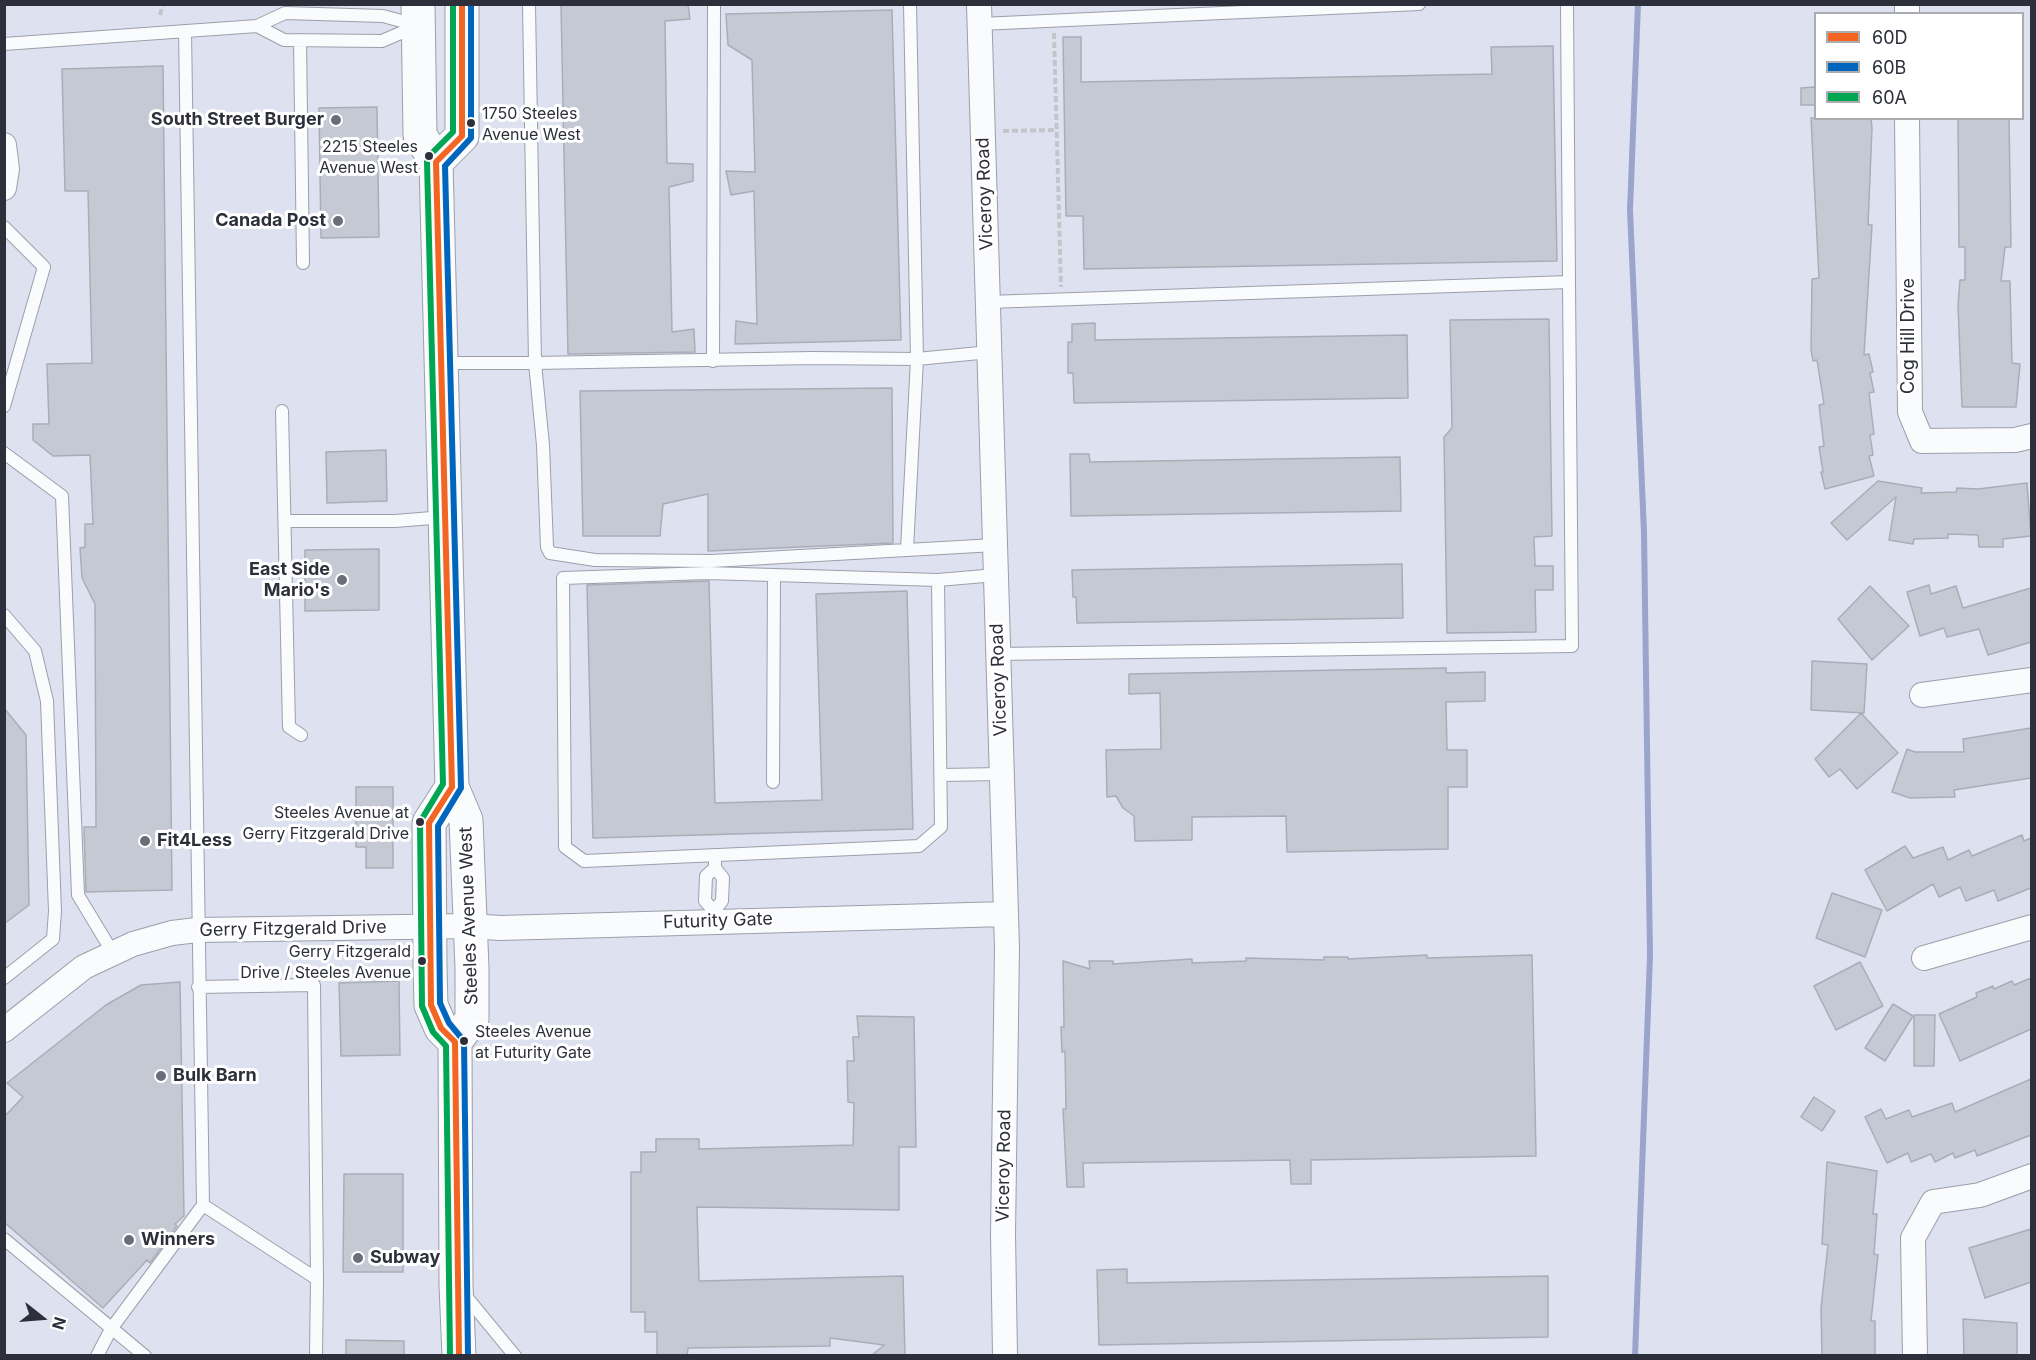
<!DOCTYPE html>
<html>
<head>
<meta charset="utf-8">
<style>
  body { margin:0 }
  #map { position:relative; width:2036px; height:1360px; overflow:hidden; background:#dee2f0; font-family:Inter,sans-serif }
  canvas { display:block }
  .frame { position:absolute; inset:0; border:6px solid #2d303a; pointer-events:none }
  .legend { position:absolute; left:1814px; top:12px; width:210px; height:108px; box-sizing:border-box; background:#fff; border:2px solid #abacb0; margin:0; padding:8px 10px; list-style:none; font-size:18px; color:#2d303a }
  .legend li { display:flex; align-items:center; gap:12px; height:30px }
  .legend b { width:30px; border:2px solid #abacb0 }
  .north { position:absolute; left:12px; top:1288px; width:60px; height:60px; -webkit-text-stroke:4px #fff; paint-order:stroke; rotate:107deg; font-size:16px; font-weight:700; line-height:24px; text-align:center; color:#2d303a }
  .north::after { content:''; display:block; margin:auto; width:21px; height:27px; background:#2d303a; clip-path:polygon(50% 0,100% 100%,50% 72%,0 100%) }
</style>
</head>
<body>
<div id="map">
<canvas width="2036" height="1360"></canvas>
<div class="frame"></div>
<ul class="legend">
<li><b style="height:8px;background:#f26522"></b>60D</li>
<li><b style="height:8px;background:#0065bd"></b>60B</li>
<li><b style="height:8px;background:#00a651"></b>60A</li>
</ul>
<div class="north">N</div>
</div>
<script>
const context = document.querySelector('canvas').getContext('2d');
context.lineJoin = 'round';
function stroke(path, color, width, dash) { context.strokeStyle = color; context.lineWidth = width; context.lineCap = dash ? 'butt' : 'round'; context.setLineDash(dash || []); context.stroke(path); }
function fillPath(path, color) { context.fillStyle = color; context.fill(path, 'evenodd'); }
function drawText(font, color, halo, rows, align = 'center') {
  context.font = font + ' Inter,sans-serif'; context.lineWidth = 6; context.setLineDash([]); context.textBaseline = 'middle'; context.strokeStyle = halo; context.fillStyle = color; for (const [text, x, y, turn = 0] of rows) {
    context.save(); context.translate(x, y); context.rotate((+turn || 0) * Math.PI / 180); context.textAlign = isNaN(turn) ? turn : align; if (halo) context.strokeText(text, 0, 0); context.fillText(text, 0, 0); context.restore();
  }
}
const stream = new Path2D(`
  M 1635,1356 L 1650,956 L 1644,532 L 1630,210 L 1638,4`);
const building = new Path2D(`
  M 561,5 L 688,5 L 690,19 L 665,21 L 667,163 L 693,164 L 693,181 L 669,187 L 672,332 L 694,329 L 695,352 L 568,354 Z
  M 892,10 L 901,340 L 735,344 L 736,321 L 757,324 L 754,191 L 731,195 L 726,171 L 755,172 L 752,60 L 728,45 L 726,14 Z
  M 1063,37 L 1081,37 L 1081,82 L 1492,74 L 1491,47 L 1553,46 L 1557,261 L 1084,269 L 1083,216 L 1066,216 Z
  M 163,66 L 172,890 L 86,892 L 84,827 L 96,827 L 95,604 L 82,578 L 80,548 L 85,547 L 85,524 L 93,524 L 90,455 L 53,456 L 33,440 L 33,424 L 49,424 L 47,364 L 92,363 L 88,191 L 65,191 L 62,69 Z
  M 1815,87 L 1815,105 L 1801,105 L 1801,88 Z
  M 377,107 L 379,237 L 321,238 L 319,108 Z
  M 1811,118 L 1871,118 L 1872,128 L 1868,225 L 1872,225 L 1864,355 L 1869,354 L 1873,372 L 1870,373 L 1874,392 L 1869,393 L 1874,434 L 1870,435 L 1873,455 L 1869,456 L 1874,476 L 1825,489 L 1821,472 L 1823,472 L 1819,447 L 1824,446 L 1819,405 L 1824,404 L 1817,360 L 1813,361 L 1811,349 L 1812,279 L 1819,278 Z
  M 1958,118 L 2009,118 L 2011,247 L 2005,247 L 2001,281 L 2010,281 L 2012,363 L 2020,364 L 2016,407 L 1962,407 L 1958,305 L 1960,280 L 1965,280 L 1965,247 L 1959,247 Z
  M 1549,319 L 1552,536 L 1534,537 L 1535,566 L 1553,566 L 1553,590 L 1535,590 L 1536,632 L 1447,633 L 1444,437 L 1452,428 L 1450,320 Z
  M 1095,323 L 1095,340 L 1407,335 L 1408,398 L 1074,403 L 1073,373 L 1068,373 L 1068,342 L 1072,342 L 1072,324 Z
  M 892,388 L 893,543 L 708,551 L 708,494 L 663,504 L 660,536 L 583,536 L 580,391 Z
  M 386,450 L 387,501 L 327,503 L 326,452 Z
  M 1070,454 L 1089,454 L 1090,462 L 1400,457 L 1401,511 L 1071,516 Z
  M 1878,481 L 1922,488 L 1921,493 L 1956,492 L 1957,488 L 1978,489 L 2027,483 L 2031,536 L 2003,539 L 2003,547 L 1979,547 L 1978,535 L 1948,534 L 1948,538 L 1914,539 L 1913,544 L 1889,540 L 1896,497 L 1847,540 L 1831,523 Z
  M 379,549 L 379,610 L 305,611 L 305,550 Z
  M 1402,564 L 1403,618 L 1077,623 L 1076,597 L 1073,597 L 1072,570 Z
  M 709,581 L 715,803 L 822,800 L 816,594 L 907,591 L 913,829 L 593,838 L 587,585 Z
  M 1929,585 L 1931,594 L 1956,586 L 1963,608 L 2031,588 L 2031,642 L 1988,655 L 1979,629 L 1947,637 L 1944,628 L 1920,636 L 1907,592 Z
  M 1870,586 L 1909,626 L 1872,660 L 1838,619 Z
  M 1812,661 L 1867,664 L 1864,713 L 1811,710 Z
  M 1446,668 L 1446,673 L 1485,672 L 1485,701 L 1446,702 L 1447,750 L 1467,750 L 1467,787 L 1448,787 L 1448,849 L 1287,852 L 1286,816 L 1192,817 L 1192,840 L 1135,841 L 1134,816 L 1123,808 L 1116,796 L 1107,797 L 1106,750 L 1161,749 L 1160,693 L 1129,694 L 1129,674 Z
  M 4,708 L 26,735 L 29,905 L 4,924 Z
  M 1861,713 L 1898,753 L 1857,789 L 1840,769 L 1829,777 L 1815,759 Z
  M 2031,728 L 2031,778 L 1954,790 L 1955,797 L 1910,798 L 1892,792 L 1907,749 L 1915,752 L 1964,752 L 1963,739 Z
  M 356,787 L 393,787 L 393,868 L 366,868 L 366,847 L 356,847 Z
  M 2022,835 L 2024,841 L 2031,838 L 2031,888 L 1998,901 L 1994,890 L 1966,901 L 1960,887 L 1939,897 L 1933,884 L 1887,911 L 1865,870 L 1905,846 L 1913,858 L 1943,847 L 1948,860 L 1969,850 L 1972,856 Z
  M 1832,893 L 1882,910 L 1865,957 L 1816,938 Z
  M 1427,955 L 1427,958 L 1532,955 L 1536,1156 L 1311,1160 L 1311,1184 L 1291,1184 L 1290,1160 L 1083,1163 L 1084,1187 L 1067,1187 L 1063,1109 L 1066,1109 L 1065,1051 L 1062,1052 L 1061,1027 L 1064,1027 L 1063,961 L 1090,969 L 1089,961 L 1113,961 L 1113,964 L 1192,959 L 1192,963 L 1246,961 L 1246,958 L 1324,960 L 1324,957 L 1348,957 L 1348,959 Z
  M 1860,962 L 1883,1006 L 1836,1030 L 1814,986 Z
  M 2031,978 L 2031,1029 L 1960,1061 L 1939,1014 L 1977,997 L 1976,993 L 1993,986 L 1994,989 L 2012,981 L 2014,985 Z
  M 399,981 L 400,1055 L 341,1056 L 339,983 Z
  M 180,982 L 184,1216 L 175,1224 L 177,1226 L 150,1263 L 147,1260 L 103,1308 L 4,1222 L 4,1117 L 23,1097 L 7,1083 L 106,1005 L 141,985 Z
  M 1893,1004 L 1913,1016 L 1885,1061 L 1865,1048 Z
  M 1914,1015 L 1935,1015 L 1934,1066 L 1914,1066 Z
  M 857,1016 L 914,1017 L 916,1147 L 899,1147 L 899,1210 L 697,1207 L 699,1281 L 903,1276 L 905,1356 L 871,1356 L 884,1345 L 830,1338 L 830,1346 L 688,1348 L 687,1356 L 657,1355 L 657,1332 L 645,1332 L 645,1312 L 631,1312 L 631,1172 L 641,1172 L 641,1152 L 656,1152 L 656,1139 L 699,1139 L 699,1149 L 853,1145 L 854,1103 L 848,1102 L 847,1061 L 854,1061 L 853,1037 L 859,1037 Z
  M 2031,1079 L 2031,1135 L 1977,1156 L 1975,1150 L 1955,1158 L 1953,1153 L 1935,1162 L 1931,1154 L 1911,1162 L 1908,1153 L 1887,1163 L 1865,1117 L 1881,1109 L 1886,1119 L 1909,1110 L 1912,1117 L 1952,1103 L 1955,1112 Z
  M 1814,1097 L 1835,1111 L 1822,1131 L 1801,1117 Z
  M 1827,1162 L 1877,1171 L 1873,1214 L 1877,1214 L 1874,1254 L 1878,1255 L 1871,1321 L 1875,1321 L 1875,1356 L 1822,1356 L 1821,1308 L 1828,1245 L 1822,1244 Z
  M 344,1174 L 403,1174 L 403,1272 L 343,1272 Z
  M 2031,1229 L 2031,1282 L 1985,1298 L 1969,1248 Z
  M 1127,1269 L 1127,1283 L 1548,1276 L 1548,1337 L 1099,1345 L 1097,1270 Z
  M 1963,1319 L 2017,1323 L 2017,1356 L 1964,1356 Z
  M 346,1340 L 404,1341 L 404,1356 L 346,1356 Z`);
const path = new Path2D(`
  M 160,15 L 163,4
  M 1054,33 L 1061,287
  M 1003,131 L 1056,130`);
const lane = new Path2D(`
  M 980,24 L 1419,4
  M 257,26 L 284,40 L 382,41 L 417,26
  M 300,40 L 303,263
  M 4,44 L 257,26 L 285,13 L 383,16 L 416,25
  M 4,227 L 44,267 L 4,406
  M 988,302 L 1569,282 L 1567,4
  M 990,352 L 917,359 L 812,358 L 535,363 L 543,445 L 547,547 L 550,553 L 595,560 L 712,561 L 995,545
  M 713,361 L 714,4
  M 443,363 L 535,363 L 529,4
  M 282,411 L 289,727 L 301,735
  M 4,453 L 62,496 L 78,895 L 113,953
  M 285,521 L 395,521 L 444,517
  M 907,549 L 917,359 L 910,4
  M 938,580 L 941,827 L 919,846 L 584,861 L 565,847 L 563,578 L 707,573 L 938,580 L 996,575
  M 4,615 L 35,651 L 47,701 L 55,911 L 53,939 L 4,978
  M 998,654 L 1572,646 L 1569,282
  M 941,775 L 1002,774
  M 773,782 L 774,575
  M 714,911 L 722,901 L 723,878 L 715,868 L 715,855
  M 714,917 L 714,911 L 705,901 L 706,876 L 715,868
  M 198,987 L 314,985 L 317,1279
  M 203,1205 L 317,1279 L 316,1356
  M 4,1239 L 145,1356
  M 464,1294 L 515,1356
  M 97,1356 L 111,1329 L 203,1205 L 185,31`);
const street = new Path2D(`
  M 979,4 L 1007,948 L 1003,1234 L 1005,1356
  M 1907,4 L 1907,14
  M 1907,118 L 1910,412 L 1922,441 L 2015,440 L 2032,436
  M 4,145 L 7,169 L 4,188
  M 1922,695 L 2032,680
  M 1924,958 L 2032,927
  M 4,1030 L 84,967 L 133,944 L 172,933 L 197,930 L 471,926 L 500,928 L 1006,914
  M 1915,1356 L 1913,1238 L 1933,1202 L 1980,1195 L 2032,1176`);
const secondary = new Path2D(`
  M 418,4 L 420,135 L 436,162 L 452,787 L 466,820 L 472,968 L 472,1019 L 455,1042 L 456,1285 L 459,1356
  M 436,162 L 462,136 L 462,4
  M 452,787 L 429,823 L 430,967 L 431,1005 L 441,1028 L 455,1042`);
const bus1 = new Path2D(`
  M 459,1356 L 455,1042 L 441,1028 L 431,1005 L 429,823 L 452,787 L 436,162 L 462,136 L 462,4`);
const bus2 = new Path2D(`
  M 468,1356 L 464,1041 L 449,1023 L 440,1003 L 438,826 L 461,788 L 445,166 L 471,138 L 471,4`);
const bus3 = new Path2D(`
  M 450,1356 L 446,1046 L 433,1032 L 422,1006 L 420,822 L 443,784 L 427,162 L 429,156 L 453,132 L 453,4`);
const markers = [
  [336,120,6,"#6b6e7a"],
  [471,123,5,"#2d303a"],
  [429,156,5,"#2d303a"],
  [338,221,6,"#6b6e7a"],
  [342,580,6,"#6b6e7a"],
  [420,822,5,"#2d303a"],
  [145,841,6,"#6b6e7a"],
  [422,961,5,"#2d303a"],
  [464,1041,5,"#2d303a"],
  [161,1076,6,"#6b6e7a"],
  [129,1240,6,"#6b6e7a"],
  [358,1258,6,"#6b6e7a"]
];
const busNames = [
  ["1750 Steeles",482,114,"left"],
  ["Avenue West",482,135,"left"],
  ["2215 Steeles",418,147],
  ["Avenue West",418,168],
  ["Steeles Avenue at",409,813],
  ["Gerry Fitzgerald Drive",409,834],
  ["Gerry Fitzgerald",411,952],
  ["Drive / Steeles Avenue",411,973],
  ["Steeles Avenue",475,1032,"left"],
  ["at Futurity Gate",475,1053,"left"]
];
const poiNames = [
  ["South Street Burger",324,120,"right"],
  ["Canada Post",326,221,"right"],
  ["East Side",330,570,"right"],
  ["Mario's",330,591,"right"],
  ["Fit4Less",157,841],
  ["Bulk Barn",173,1076],
  ["Winners",141,1240],
  ["Subway",370,1258]
];
const streetNames = [
  ["Viceroy Road",985,194,-92],
  ["Cog Hill Drive",1909,336,-90],
  ["Viceroy Road",999,680,-92],
  ["Steeles Avenue West",469,916,-92],
  ["Futurity Gate",718,921,-2],
  ["Gerry Fitzgerald Drive",293,929,-1],
  ["Viceroy Road",1004,1166,-89]
];
stroke(stream, '#9aa4cd', 6);
fillPath(building, '#c5c9d4');
stroke(building, '#aaadb8', 1.5);
stroke(lane, '#9c9faa', 14);
stroke(street, '#9c9faa', 26);
stroke(secondary, '#9c9faa', 35);
stroke(path, '#c4c5ca', 4, [6, 3]);
stroke(lane, '#fafbfd', 12);
stroke(street, '#fafbfd', 24);
stroke(secondary, '#fafbfd', 33);
stroke(bus1, '#f26522', 6);
stroke(bus2, '#0065bd', 6);
stroke(bus3, '#00a651', 6);
for (const [x, y, r, color] of markers) { const dot = new Path2D(); dot.arc(x, y, r, 0, 2 * Math.PI); context.fillStyle = color; context.fill(dot); stroke(dot, '#fff', 2); }
drawText('16px', '#2d303a', '#fff', busNames, 'right');
drawText('bold 18px', '#2d303a', '#fff', poiNames, 'left');
drawText('18px', '#2d303a', '#fff', streetNames);
</script>
</body>
</html>
